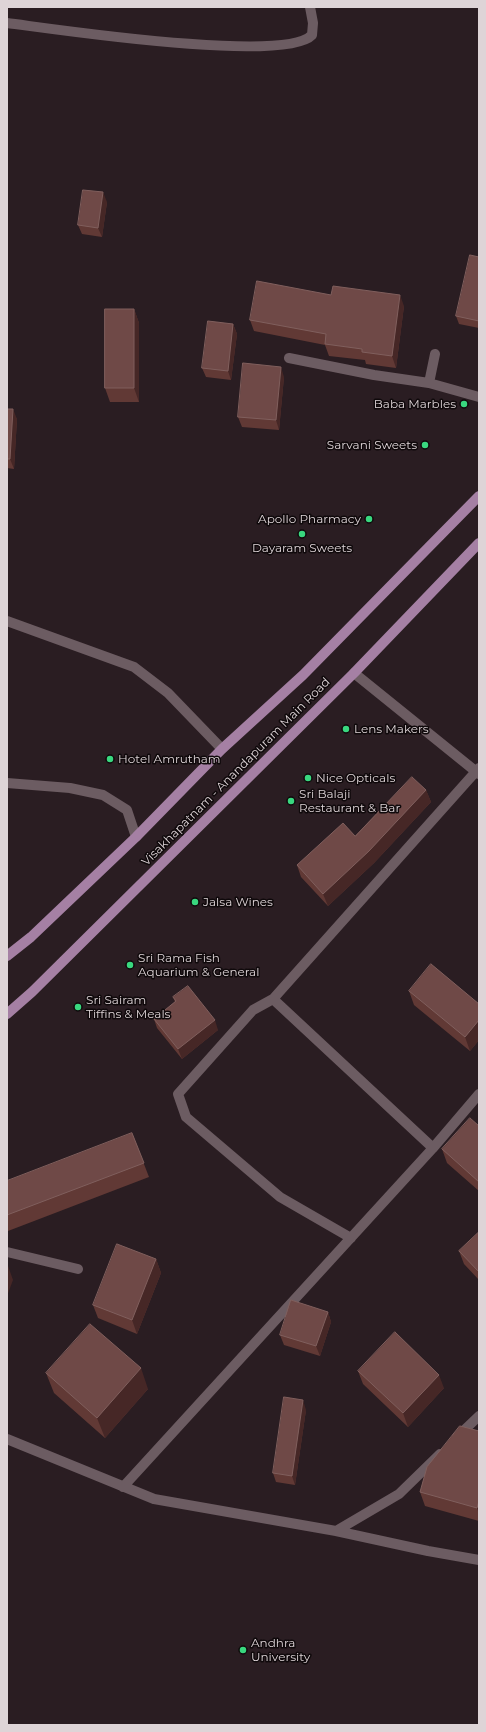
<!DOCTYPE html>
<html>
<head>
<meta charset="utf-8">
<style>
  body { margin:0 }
  #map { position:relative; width:486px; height:1732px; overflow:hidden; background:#2a1d22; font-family:Montserrat,sans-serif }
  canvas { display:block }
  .frame { position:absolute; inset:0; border:8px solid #ded4d7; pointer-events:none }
</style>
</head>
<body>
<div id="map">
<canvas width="486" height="1732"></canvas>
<div class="frame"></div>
</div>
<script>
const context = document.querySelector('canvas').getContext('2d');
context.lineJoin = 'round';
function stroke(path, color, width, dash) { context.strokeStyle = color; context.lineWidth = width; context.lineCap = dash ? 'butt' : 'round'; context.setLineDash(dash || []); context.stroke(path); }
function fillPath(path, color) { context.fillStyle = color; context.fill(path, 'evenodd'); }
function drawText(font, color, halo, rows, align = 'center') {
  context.font = font + ' Montserrat,sans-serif'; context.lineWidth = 3; context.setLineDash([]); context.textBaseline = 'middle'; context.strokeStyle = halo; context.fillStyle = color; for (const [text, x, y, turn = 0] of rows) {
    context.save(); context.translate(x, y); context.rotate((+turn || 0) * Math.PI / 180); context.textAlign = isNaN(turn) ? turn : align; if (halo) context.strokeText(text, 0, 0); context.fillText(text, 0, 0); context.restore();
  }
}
const minor = new Path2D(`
  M 7,23 C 55,29 285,64 312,35 L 313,23 L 310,7
  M 435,354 L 429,383 L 479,397
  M 289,358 L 374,375 L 429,383
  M 354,673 L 479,774
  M 7,783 L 70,788 L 103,795 L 127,810 L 136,837
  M 273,999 L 433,1148
  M 351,1238 L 280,1197 L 186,1117 L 178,1094 L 253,1010 L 273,999 L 479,768
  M 7,1252 L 78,1269
  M 457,1437 L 479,1416
  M 7,1439 L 154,1499 L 336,1531 L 428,1551 L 479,1560
  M 123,1487 L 433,1148 L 479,1094
  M 336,1531 L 399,1494 L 440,1454`);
const tertiary = new Path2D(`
  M 7,621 L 134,667 L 168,693 L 222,749`);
const primary = new Path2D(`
  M 7,956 L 31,937 L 136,837 L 222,749 L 303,675 L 479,496
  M 7,1014 L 32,992 L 354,673 L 479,543`);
const wall = new Path2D(`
  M 107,202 L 102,237 L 82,234 L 78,225 Z
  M 479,257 L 479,328 L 459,324 L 456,316 Z
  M 331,295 L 404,306 L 396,368 L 366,364 L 365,360 L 329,356 L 325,345 L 254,331 L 250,320 Z
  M 134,309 L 139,323 L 139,402 L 110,402 L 105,388 Z
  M 233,324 L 237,334 L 231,380 L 206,377 L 202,368 Z
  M 284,377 L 279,430 L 242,427 L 238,417 Z
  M 7,409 L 17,419 L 14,469 L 7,468 Z
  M 426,790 L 431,802 L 374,863 L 328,906 L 301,877 L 297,865 L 355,836 Z
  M 409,991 L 479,1004 L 479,1040 L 470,1051 L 414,1005 Z
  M 173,997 L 218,1030 L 182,1059 L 157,1028 L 154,1019 L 175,1002 Z
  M 479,1126 L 479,1191 L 447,1163 L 442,1149 Z
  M 132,1133 L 149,1177 L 8,1231 L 7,1229 L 7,1181 Z
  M 479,1232 L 479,1280 L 464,1264 L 459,1251 Z
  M 156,1259 L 161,1273 L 137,1334 L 98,1318 L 93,1305 Z
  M 328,1312 L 331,1322 L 320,1356 L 284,1345 L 280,1335 Z
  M 358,1371 L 444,1388 L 408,1427 L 363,1384 Z
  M 46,1373 L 148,1389 L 105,1438 L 54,1393 Z
  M 306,1410 L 295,1485 L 276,1482 L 273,1473 Z
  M 479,1431 L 479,1521 L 425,1506 L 420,1492 Z`);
const shadedWall = new Path2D(`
  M 103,192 L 107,202 L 102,237 L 98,228 Z
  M 400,295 L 404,306 L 396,368 L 392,356 Z
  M 134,309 L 139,323 L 139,402 L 134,388 Z
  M 233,324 L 237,334 L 231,380 L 228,371 Z
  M 281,367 L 284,377 L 279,430 L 276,420 Z
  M 13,409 L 17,419 L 14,469 L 10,459 Z
  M 426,790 L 431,802 L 374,863 L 328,906 L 323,894 Z
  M 215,1020 L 218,1030 L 182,1059 L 178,1049 Z
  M 479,1020 L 479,1040 L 470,1051 L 465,1037 Z
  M 156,1259 L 161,1273 L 137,1334 L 132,1320 Z
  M 7,1263 L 13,1280 L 7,1296 Z
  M 328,1312 L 331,1322 L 320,1356 L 316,1346 Z
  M 141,1368 L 148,1389 L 105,1438 L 97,1418 Z
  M 439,1375 L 444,1388 L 408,1427 L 403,1413 Z
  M 303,1400 L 306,1410 L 295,1485 L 292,1476 Z
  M 479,1501 L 479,1514 L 477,1508 Z`);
const building = new Path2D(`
  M 83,190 L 103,192 L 98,228 L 78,225 Z
  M 470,255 L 479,257 L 479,321 L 456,316 Z
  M 257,281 L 331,295 L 333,286 L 400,295 L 392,356 L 362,352 L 362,349 L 325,344 L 326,334 L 250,320 Z
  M 105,309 L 134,309 L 134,388 L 105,388 Z
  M 208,321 L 233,324 L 228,371 L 202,368 Z
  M 243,363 L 281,367 L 276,420 L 238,417 Z
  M 7,409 L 13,409 L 10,459 L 7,459 Z
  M 412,777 L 426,790 L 369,851 L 323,894 L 297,865 L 343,823 L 355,836 Z
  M 431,964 L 479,1004 L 479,1020 L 465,1037 L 409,991 Z
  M 188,986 L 215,1020 L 178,1049 L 154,1019 L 176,1001 L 173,997 Z
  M 470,1118 L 479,1126 L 479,1182 L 442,1149 Z
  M 132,1133 L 144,1163 L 7,1215 L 7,1181 Z
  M 479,1232 L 479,1272 L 459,1251 Z
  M 117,1244 L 156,1259 L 132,1320 L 93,1305 Z
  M 291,1300 L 328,1312 L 316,1346 L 280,1335 Z
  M 90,1324 L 141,1368 L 97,1418 L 46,1373 Z
  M 395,1332 L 439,1375 L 403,1413 L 358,1371 Z
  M 284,1397 L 303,1400 L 292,1476 L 273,1473 Z
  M 460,1426 L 479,1431 L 479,1501 L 477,1508 L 420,1492 L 427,1467 Z`);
const markers = [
  [464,404,4,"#39d87f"],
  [425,445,4,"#39d87f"],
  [369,519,4,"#39d87f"],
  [302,534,4,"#39d87f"],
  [346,729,4,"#39d87f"],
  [110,759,4,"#39d87f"],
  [308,778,4,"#39d87f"],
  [291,801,4,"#39d87f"],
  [195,902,4,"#39d87f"],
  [130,965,4,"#39d87f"],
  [78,1007,4,"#39d87f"],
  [243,1650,4,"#39d87f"]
];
const poiNames = [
  ["Baba Marbles",456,404,"right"],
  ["Sarvani Sweets",417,445,"right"],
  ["Apollo Pharmacy",361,519,"right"],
  ["Dayaram Sweets",302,548,"center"],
  ["Lens Makers",354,729],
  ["Hotel Amrutham",118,759],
  ["Nice Opticals",316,778],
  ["Sri Balaji",299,794],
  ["Restaurant & Bar",299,808],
  ["Jalsa Wines",203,902],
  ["Sri Rama Fish",138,958],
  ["Aquarium & General",138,972],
  ["Sri Sairam",86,1000],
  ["Tiffins & Meals",86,1014],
  ["Andhra",251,1643],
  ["University",251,1657]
];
const streetNames = [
  ["Visakhapatnam - Anandapuram Main Road",236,772,-45]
];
stroke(minor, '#6c5c62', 10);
stroke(tertiary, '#6c5c62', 10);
stroke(primary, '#a580a4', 10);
fillPath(wall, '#613935');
fillPath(shadedWall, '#462726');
fillPath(building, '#6f4947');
stroke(building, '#805f5d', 1);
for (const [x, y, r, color] of markers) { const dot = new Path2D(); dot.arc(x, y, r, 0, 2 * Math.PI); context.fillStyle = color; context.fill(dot); stroke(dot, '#0f090b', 1.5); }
drawText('12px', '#ded4d7', '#0f090b', poiNames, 'left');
drawText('12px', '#ded4d7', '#0f090b', streetNames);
</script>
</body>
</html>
